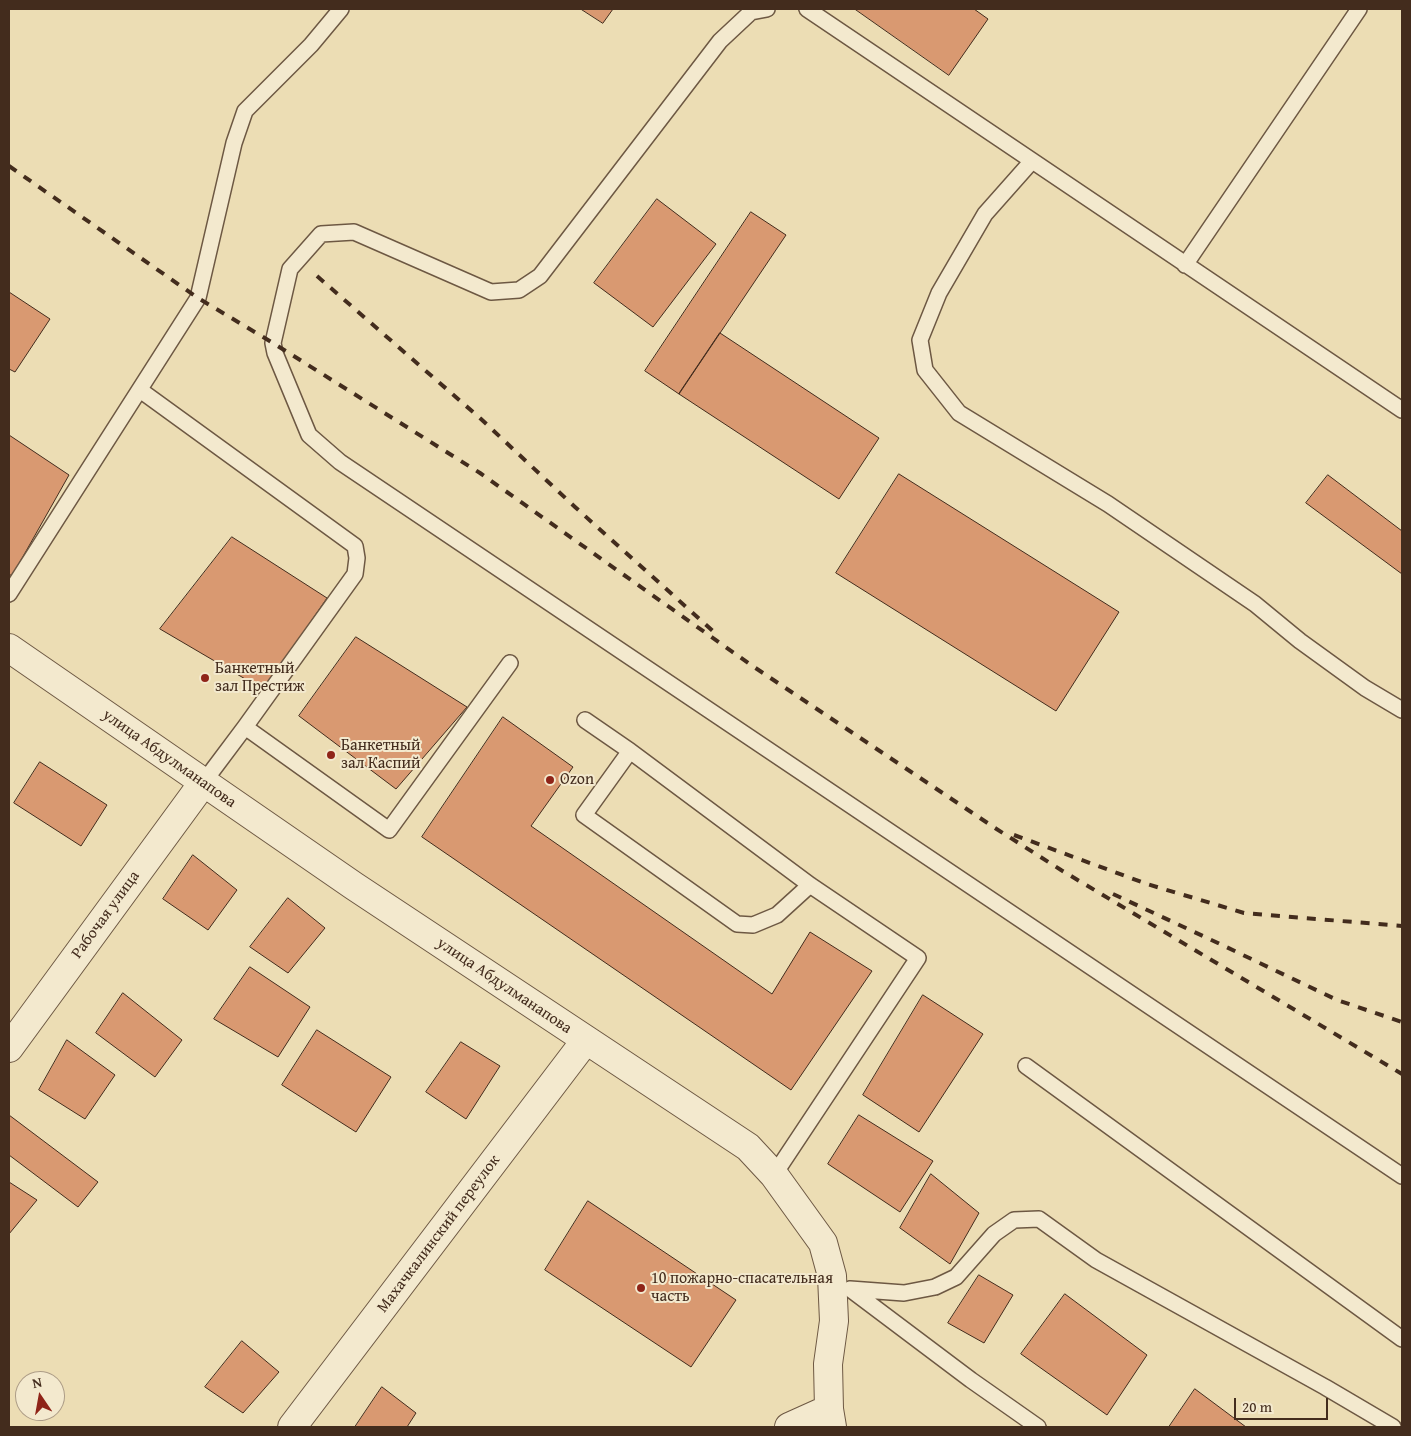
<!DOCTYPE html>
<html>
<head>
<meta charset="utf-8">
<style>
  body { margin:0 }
  #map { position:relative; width:1411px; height:1436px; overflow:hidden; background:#ecddb4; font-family:"Gentium Book Plus",serif }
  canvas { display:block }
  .frame { position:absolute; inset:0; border:10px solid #432c1d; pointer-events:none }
  .north { position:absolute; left:15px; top:1371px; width:50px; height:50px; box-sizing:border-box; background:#f3e9ce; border:1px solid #ad9d87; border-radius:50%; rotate:348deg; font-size:14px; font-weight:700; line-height:20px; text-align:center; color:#432c1d }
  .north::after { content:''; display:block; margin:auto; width:18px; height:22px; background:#8f2418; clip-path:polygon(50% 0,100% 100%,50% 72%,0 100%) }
  .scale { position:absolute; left:1234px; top:1398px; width:94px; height:22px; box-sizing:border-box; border:2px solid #432c1d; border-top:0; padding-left:6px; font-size:15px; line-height:18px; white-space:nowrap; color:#432c1d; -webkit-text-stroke:4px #f3e9ce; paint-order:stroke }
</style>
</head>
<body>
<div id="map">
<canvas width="1411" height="1436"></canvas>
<div class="frame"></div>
<div class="north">N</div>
<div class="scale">20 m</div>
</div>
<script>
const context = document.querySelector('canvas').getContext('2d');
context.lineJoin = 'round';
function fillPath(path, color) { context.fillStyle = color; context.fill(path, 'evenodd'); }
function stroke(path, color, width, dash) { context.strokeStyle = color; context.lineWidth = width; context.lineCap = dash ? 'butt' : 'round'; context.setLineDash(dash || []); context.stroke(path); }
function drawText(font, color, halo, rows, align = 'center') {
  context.font = font + ' "Gentium Book Plus",serif'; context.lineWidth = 4; context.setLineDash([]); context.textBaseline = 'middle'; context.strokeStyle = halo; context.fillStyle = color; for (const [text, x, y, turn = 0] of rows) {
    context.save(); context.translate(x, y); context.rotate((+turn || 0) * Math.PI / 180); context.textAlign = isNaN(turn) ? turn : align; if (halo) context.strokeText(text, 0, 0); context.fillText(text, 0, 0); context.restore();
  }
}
const building = new Path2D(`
  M 581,9 L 613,9 L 603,23 Z
  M 855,9 L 974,9 L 988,19 L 949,75 Z
  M 657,199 L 716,244 L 653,327 L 594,283 Z
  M 751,212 L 786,235 L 679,394 L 645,371 Z
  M 9,292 L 50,319 L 15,372 L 9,369 Z
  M 720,333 L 879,438 L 839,499 L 679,394 Z
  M 9,435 L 69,475 L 12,576 L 9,574 Z
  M 899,474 L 1119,612 L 1056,711 L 836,573 Z
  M 1328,475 L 1402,531 L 1402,574 L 1306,503 Z
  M 232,537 L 327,598 L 264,690 L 160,629 Z
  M 356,637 L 467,707 L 396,789 L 299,716 Z
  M 503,717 L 573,767 L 531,826 L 772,994 L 810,932 L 872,971 L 791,1090 L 422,837 Z
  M 40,762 L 107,805 L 81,846 L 14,803 Z
  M 193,855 L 237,890 L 208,930 L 163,899 Z
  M 288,898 L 325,928 L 288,973 L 250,947 Z
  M 250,967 L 310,1007 L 278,1057 L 214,1019 Z
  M 123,993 L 182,1040 L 155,1077 L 96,1033 Z
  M 923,995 L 983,1034 L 919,1132 L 863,1095 Z
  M 317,1030 L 391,1077 L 356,1132 L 282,1085 Z
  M 67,1040 L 115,1075 L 85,1119 L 39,1090 Z
  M 461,1042 L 500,1066 L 466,1119 L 426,1092 Z
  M 9,1115 L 98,1182 L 78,1207 L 9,1155 Z
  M 859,1115 L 933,1161 L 900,1212 L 828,1164 Z
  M 931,1174 L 979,1213 L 950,1264 L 900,1228 Z
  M 9,1182 L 37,1200 L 9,1234 Z
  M 588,1201 L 736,1300 L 691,1367 L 545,1270 Z
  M 979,1275 L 1013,1295 L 984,1343 L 948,1323 Z
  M 1065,1294 L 1147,1355 L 1107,1415 L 1021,1354 Z
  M 242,1341 L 279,1372 L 243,1413 L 205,1387 Z
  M 382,1387 L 416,1413 L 407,1427 L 355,1427 Z
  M 1195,1389 L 1246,1427 L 1169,1427 Z`);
const service = new Path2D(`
  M 767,9 L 751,12 L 720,41 L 540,276 L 519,290 L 491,292 L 354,232 L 321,234 L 290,269 L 273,343 L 275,353 L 309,435 L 340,462 L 1402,1176
  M 807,9 L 1402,410
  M 1032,161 L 985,214 L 939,293 L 920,340 L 925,370 L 959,413 L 1108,504 L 1255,604 L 1300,641 L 1365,688 L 1402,710
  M 1185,265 L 1359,9
  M 140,390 L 355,546 L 357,558 L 355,574 L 245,727 L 203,783
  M 9,594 L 198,298 L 234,143 L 245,111 L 311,45 L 341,9
  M 585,720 L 630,751 L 810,885 L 918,958 L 774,1175
  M 245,727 L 389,830 L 510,663
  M 630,751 L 584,815 L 737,924 L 753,925 L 777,915 L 810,885
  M 1026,1066 L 1402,1339
  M 850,1289 L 904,1293 L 935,1287 L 956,1277 L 994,1234 L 1014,1220 L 1039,1219 L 1096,1260 L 1325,1387 L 1393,1427
  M 850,1289 L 971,1380 L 1038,1427`);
const minor = new Path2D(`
  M 9,648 L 354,886 L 748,1147 L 774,1175 L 823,1243 L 832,1276 L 834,1321 L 828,1364 L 829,1409 L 832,1427
  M 9,1048 L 203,783
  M 292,1427 L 586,1040
  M 789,1427 L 829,1409`);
const rail = new Path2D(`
  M 9,166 L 198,298 L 273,343 L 480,473 L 751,665 L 995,828 L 1061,870 L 1402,1074
  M 317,276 L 481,419 L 575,507 L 714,632
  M 1014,835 L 1147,884 L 1244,913 L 1402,926
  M 1113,894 L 1220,944 L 1337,1000 L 1402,1022`);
const markers = [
  [205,678,5,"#8f2418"],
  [331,755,5,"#8f2418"],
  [550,780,5,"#8f2418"],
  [641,1288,5,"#8f2418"]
];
const poiNames = [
  ["Банкетный",215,669],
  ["зал Престиж",215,687],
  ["Банкетный",341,746],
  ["зал Каспий",341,764],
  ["Ozon",560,780],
  ["10 пожарно-спасательная",651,1279],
  ["часть",651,1297]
];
const streetNames = [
  ["улица Абдулманапова",169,759,35],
  ["Рабочая улица",106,915,-54],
  ["улица Абдулманапова",504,986,34],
  ["Махачкалинский переулок",439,1234,-53]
];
fillPath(building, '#d99971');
stroke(building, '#432c1d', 1);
stroke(service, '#6d5843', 18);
stroke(minor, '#6d5843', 30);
stroke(service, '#f3e9ce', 15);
stroke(minor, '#f3e9ce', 28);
stroke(rail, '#432c1d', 4, [9, 9]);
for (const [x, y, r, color] of markers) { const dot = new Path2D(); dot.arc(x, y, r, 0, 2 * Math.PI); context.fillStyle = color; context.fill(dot); stroke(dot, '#f3e9ce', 2); }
drawText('16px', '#432c1d', '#f3e9ce', poiNames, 'left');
drawText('16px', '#432c1d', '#f3e9ce', streetNames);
</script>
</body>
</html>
